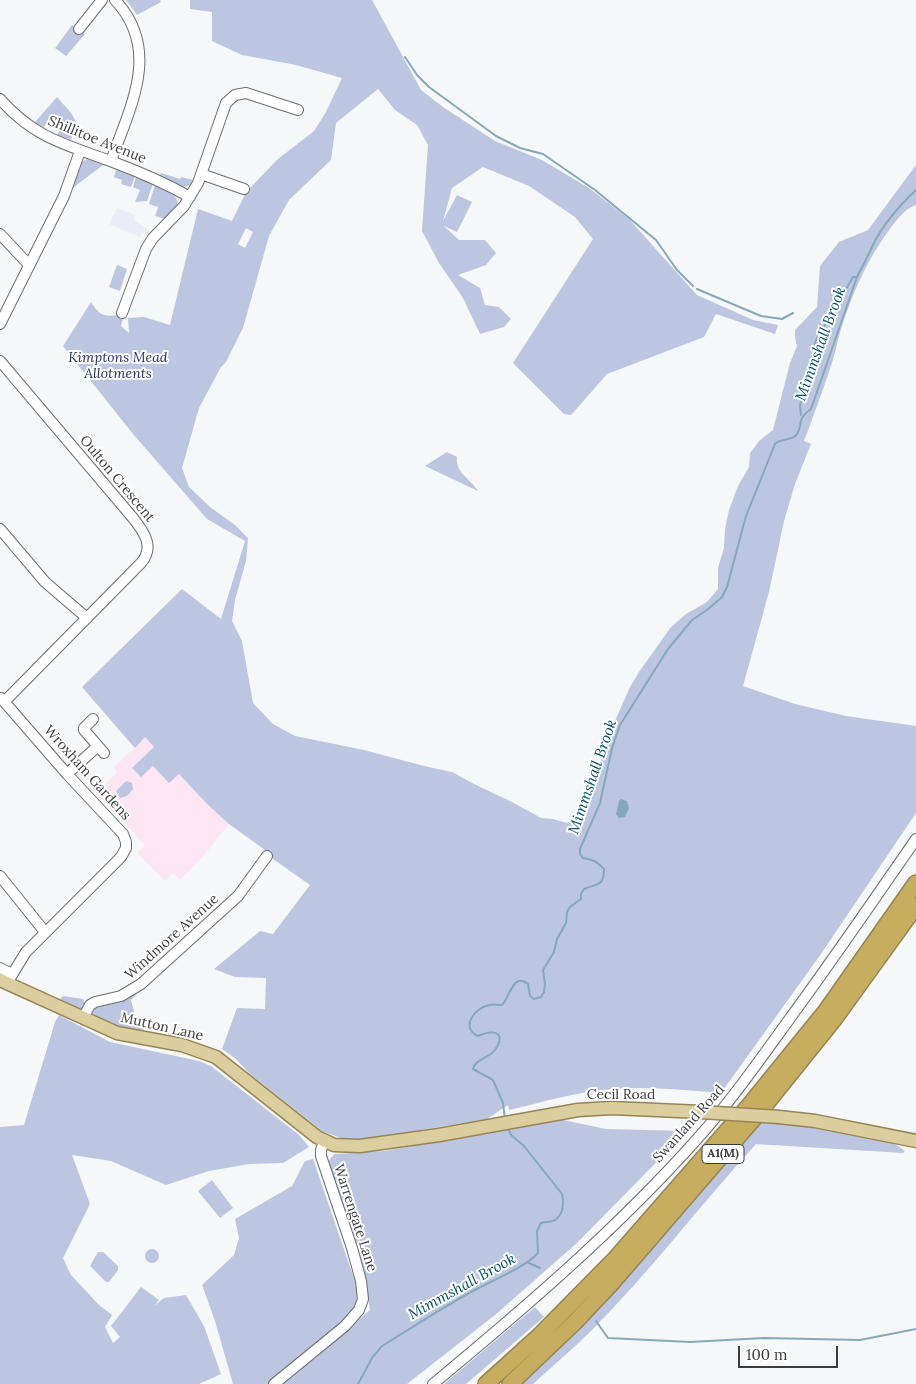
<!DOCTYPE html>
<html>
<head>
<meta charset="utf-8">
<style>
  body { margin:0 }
  #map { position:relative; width:916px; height:1384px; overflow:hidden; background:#f6f7f9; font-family:Lora,serif }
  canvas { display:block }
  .scale { position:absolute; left:738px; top:1346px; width:100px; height:22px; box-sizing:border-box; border:2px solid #3c3c3d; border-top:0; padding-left:6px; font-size:15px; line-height:18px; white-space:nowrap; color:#3c3c3d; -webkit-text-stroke:4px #fff; paint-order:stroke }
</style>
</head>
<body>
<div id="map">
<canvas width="916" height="1384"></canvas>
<div class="scale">100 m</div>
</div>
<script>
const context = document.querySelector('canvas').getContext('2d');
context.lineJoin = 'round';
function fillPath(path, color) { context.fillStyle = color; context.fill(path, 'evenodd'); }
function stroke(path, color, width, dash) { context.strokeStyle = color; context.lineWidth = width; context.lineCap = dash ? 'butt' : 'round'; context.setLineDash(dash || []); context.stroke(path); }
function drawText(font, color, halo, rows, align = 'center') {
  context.font = font + ' Lora,serif'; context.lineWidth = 4; context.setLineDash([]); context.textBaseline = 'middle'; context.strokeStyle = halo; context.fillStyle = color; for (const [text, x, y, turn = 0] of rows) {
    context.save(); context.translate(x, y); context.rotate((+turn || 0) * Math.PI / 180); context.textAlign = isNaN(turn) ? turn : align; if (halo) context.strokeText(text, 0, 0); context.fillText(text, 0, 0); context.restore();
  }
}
const built = new Path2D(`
  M 117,208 L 135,215 L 134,220 L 152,232 L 148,237 L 142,232 L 140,237 L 109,224 Z`);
const education = new Path2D(`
  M 182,589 L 229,824 L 205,854 L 180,880 L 173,873 L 165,881 L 137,853 L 145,845 L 95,792 L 117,773 L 114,768 L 134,748 L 82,687 Z`);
const green = new Path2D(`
  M 126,0 L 160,0 L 161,2 L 137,15 Z
  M 190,0 L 372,0 L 421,90 L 443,107 L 495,141 L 542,160 L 589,188 L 629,219 L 697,295 L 753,320 L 778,325 L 775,334 L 716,314 L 704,337 L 607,374 L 571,415 L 564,414 L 513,363 L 593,239 L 575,217 L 529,186 L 483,167 L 452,188 L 443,221 L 457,195 L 472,202 L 457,232 L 444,226 L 459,240 L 485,240 L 496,253 L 486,265 L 458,275 L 480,288 L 485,305 L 499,307 L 511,319 L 504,327 L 480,334 L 463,298 L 439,263 L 422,231 L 428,145 L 417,125 L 395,110 L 378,89 L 336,123 L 331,160 L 289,200 L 269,236 L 243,328 L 226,362 L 221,367 L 199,408 L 182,468 L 189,487 L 210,507 L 235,525 L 248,538 L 246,561 L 235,600 L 232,621 L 242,641 L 253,703 L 273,724 L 295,736 L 364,750 L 424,766 L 452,772 L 474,784 L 512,802 L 541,818 L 553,819 L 567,823 L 583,809 L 613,725 L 630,687 L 639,672 L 671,627 L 686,614 L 707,602 L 718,589 L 718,568 L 724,548 L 725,529 L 729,510 L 738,486 L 749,467 L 750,453 L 759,441 L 773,430 L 790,363 L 797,346 L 795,337 L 795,330 L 817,307 L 820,266 L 839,242 L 868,230 L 916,165 L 916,205 C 903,210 897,220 889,230 C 867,260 852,294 841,329 C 837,342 835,356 830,369 C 822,393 813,417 804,441 L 811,444 L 795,484 L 784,521 L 769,592 L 743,686 L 795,704 L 846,716 L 916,726 L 916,813 L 821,954 L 721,1093 C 685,1090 650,1086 614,1089 C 579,1091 543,1102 509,1110 L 508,1105 L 487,1119 L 354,1141 L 338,1137 L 322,1131 L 249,1073 L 236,1059 L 222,1049 L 237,1008 L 265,1009 L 266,978 L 235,977 L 214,969 L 260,931 L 273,934 L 310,885 L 273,859 L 265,850 L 229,824 L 207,804 L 179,774 L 169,783 L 153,766 L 141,777 L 132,768 L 154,747 L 145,737 L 135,748 L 82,687 L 182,589 L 221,619 L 245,541 L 207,519 L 133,434 L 63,346 L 91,302 C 99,315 103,317 119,315 L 123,318 L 121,326 L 129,333 L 128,318 L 144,317 L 170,325 L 198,209 L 232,221 L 246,192 L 278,159 L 314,131 L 326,112 L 342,78 L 296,65 L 242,55 L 212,41 L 212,12 L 190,9 ZM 246,228 L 253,232 L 245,248 L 238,244 Z
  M 72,25 L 85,34 L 66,56 L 55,48 L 56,47 Z
  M 57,97 L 72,114 L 76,122 L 71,140 L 57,135 L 60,130 L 47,123 L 44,127 L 35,122 Z
  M 87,159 L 103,165 L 74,187 L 73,186 L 82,162 Z
  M 116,170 L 135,176 L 131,187 L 121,184 L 122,180 L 114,177 Z
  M 161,173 L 180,179 L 181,177 L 193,180 L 191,185 L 183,187 L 160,175 Z
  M 136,177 L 153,184 L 147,201 L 135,202 L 140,190 L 133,187 Z
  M 155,185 C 164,190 178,193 178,205 L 165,219 L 155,216 L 158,207 L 149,204 Z
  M 117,265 L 127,269 L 120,291 L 109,287 Z
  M 447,452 L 457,457 C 455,473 471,479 478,491 L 425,466 Z
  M 126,781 L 132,783 L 133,789 L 127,796 L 120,798 L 116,791 Z
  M 134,993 L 136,995 L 131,1000 L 137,1022 L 146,1026 L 141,1035 L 91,1017 L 90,1013 L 95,1006 Z
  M 63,996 L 83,999 L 86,1006 L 82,1010 L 58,1001 Z
  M 59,1015 L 110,1042 L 199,1061 L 211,1066 L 299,1135 L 309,1147 L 283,1163 L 249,1164 L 209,1171 L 166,1185 L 111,1161 L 72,1155 L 90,1204 L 63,1258 L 71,1275 L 99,1305 L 112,1315 L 105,1327 L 113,1343 L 120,1337 L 111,1326 L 141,1287 L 159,1300 L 154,1306 L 164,1298 L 186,1295 L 204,1326 L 221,1374 L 199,1384 L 0,1384 L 0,1127 L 24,1125 L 55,1022 Z
  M 563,1120 L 606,1129 L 687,1131 L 577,1243 L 495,1315 L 407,1384 L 283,1384 L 370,1310 L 365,1281 L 327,1163 L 334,1154 L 384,1151 Z
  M 762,1120 C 797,1124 831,1129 865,1137 C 879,1140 894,1141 905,1151 L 903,1153 L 756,1144 C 700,1205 650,1272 592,1330 C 573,1349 552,1366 533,1384 L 521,1384 L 576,1333 L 615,1291 Z
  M 313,1159 L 359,1293 L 358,1306 L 350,1316 L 270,1384 L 233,1384 L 215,1321 L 202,1285 L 234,1255 L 239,1238 L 235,1219 L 292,1186 L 305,1161 Z
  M 212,1180 L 233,1208 L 220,1218 L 198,1191 Z
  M145 1256a7 7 0 1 1 14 0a7 7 0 1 1-14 0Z
  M 98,1252 L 103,1252 L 118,1266 L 118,1270 L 109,1282 L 106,1282 L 90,1266 Z
  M 535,1307 L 544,1317 L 466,1384 L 444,1384 Z`);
const water = new Path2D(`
  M 621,799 L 627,801 L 629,808 L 625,817 L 619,818 L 616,814 L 619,801 Z`);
const stream = new Path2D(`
  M 405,57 L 417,75 L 429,87 L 496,136 L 520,148 L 543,154 L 595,190 L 656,240 L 677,270 L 693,286
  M 697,289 L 761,316 L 782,319 L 793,313
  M 801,415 L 800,406 L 816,340 L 853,277 L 857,277
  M 505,1119 L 503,1103 L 493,1080 L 473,1069 C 476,1057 492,1059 498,1045 C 505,1028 487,1032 478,1036 C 460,1028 474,1008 489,1005 C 493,1004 498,1005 502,1005 C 510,997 513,972 528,984 L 530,996 L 534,999 L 541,997 L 544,992 L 545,984 L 543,970 L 554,952 L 557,939 L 566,923 L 567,912 L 570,907 L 581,899 L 581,894 L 584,889 C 597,883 604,887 604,869 C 597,861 593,860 583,858 L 580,854 L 580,849 L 600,803 L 612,748 L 620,725 L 668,649 L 692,620 L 707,610 L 722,597 L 727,587 L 746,516 L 775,444 C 781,438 793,441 797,434 C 804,423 795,421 811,409 L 857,277 C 863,266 868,256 873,245 C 883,224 899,206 916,190
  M 529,1263 L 540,1268
  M 596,1321 L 608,1338 L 690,1342 L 764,1338 L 860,1340 L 916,1329
  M 358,1384 L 372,1358 L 382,1346 C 413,1327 443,1307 475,1290 C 493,1280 526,1267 538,1253 L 537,1231 L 541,1223 C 545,1222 549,1222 553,1221 C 564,1216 564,1203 562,1194 L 524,1146 L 511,1135 L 508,1128`);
const minor = new Path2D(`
  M 79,29 L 102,0
  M 0,99 C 34,138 67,145 113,162 C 140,172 165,183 190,197
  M 111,161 C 130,107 162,50 115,0
  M 201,174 L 244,189
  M 0,234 L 29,265
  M 122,313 L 146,249 L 153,238 L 184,206 L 198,183 L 226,103 L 235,95 L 246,93 L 298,110
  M 0,324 L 64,196 L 80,151
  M 0,361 L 133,518 C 144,532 155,547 141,563 L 5,701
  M 0,529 L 45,582 L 87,618
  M 1,698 L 67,774 L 123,834 L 126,842 L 126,848 L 121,857 L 26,952 L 7,983
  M 93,719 L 84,728 L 84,730 L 104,753
  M 67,774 L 98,746
  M 0,876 L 45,932
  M 0,968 L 12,974
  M 83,1018 L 90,1005 L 95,1002 L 121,996 L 141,984 L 238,896 L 267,856
  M 274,1384 L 345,1326 L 359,1310 L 363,1299 L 361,1281 L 352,1248 L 321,1156 L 321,1150 L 324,1141
  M 433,1384 C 526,1307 618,1228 698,1138 C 731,1101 759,1061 788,1021 C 832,961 874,900 916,839`);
const major = new Path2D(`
  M 0,980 L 117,1033 L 182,1045 L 216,1057 L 317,1137 L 334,1145 L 360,1146 L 439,1135 L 578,1110 L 612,1108 L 701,1112
  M 779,1117 L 815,1121 L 916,1141`);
const highway = new Path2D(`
  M 486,1384 L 538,1337 L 616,1258 L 748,1107 L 826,1011 L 916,883
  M 510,1384 L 574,1323 L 610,1285 L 761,1110 L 835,1018 L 916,906`);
const majorBridge = new Path2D(`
  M 701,1112 L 779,1117`);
const shields = [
  [723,1154,42]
];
const shieldNames = [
  ["A1(M)",723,1154]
];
const streetNames = [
  ["Shillitoe Avenue",97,140,22],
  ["Oulton Crescent",117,479,50],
  ["Wroxham Gardens",87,773,48],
  ["Windmore Avenue",172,937,-42],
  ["Mutton Lane",162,1027,13],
  ["Cecil Road",621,1095],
  ["Swanland Road",689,1124,-48],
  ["Warrengate Lane",355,1218,72]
];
const parkNames = [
  ["Kimptons Mead",118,358],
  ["Allotments",118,374]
];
const waterNames = [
  ["Mimmshall Brook",821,344,-70],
  ["Mimmshall Brook",593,777,-71],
  ["Mimmshall Brook",462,1287,-29]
];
fillPath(built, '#eaedf7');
fillPath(education, '#fde6f3');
fillPath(green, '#bdc6e1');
fillPath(water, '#86a9ba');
stroke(stream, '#86a9ba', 2);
stroke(minor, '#6c6d6f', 12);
stroke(major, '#968553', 15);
stroke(highway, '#968553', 18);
stroke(minor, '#fff', 10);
stroke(major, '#ddce9f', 12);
stroke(highway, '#c6ad5f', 15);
stroke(majorBridge, '#968553', 15, []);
stroke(majorBridge, '#ddce9f', 12);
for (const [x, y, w] of shields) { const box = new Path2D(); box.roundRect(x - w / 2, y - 9.5, w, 19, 4); context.fillStyle = '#fff'; context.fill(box); stroke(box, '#3c3c3d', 1); }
drawText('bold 12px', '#3c3c3d', null, shieldNames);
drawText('14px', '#3c3c3d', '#fff', streetNames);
drawText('italic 14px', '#27315b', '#fff', parkNames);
drawText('italic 15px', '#064e67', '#fff', waterNames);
</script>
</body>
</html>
